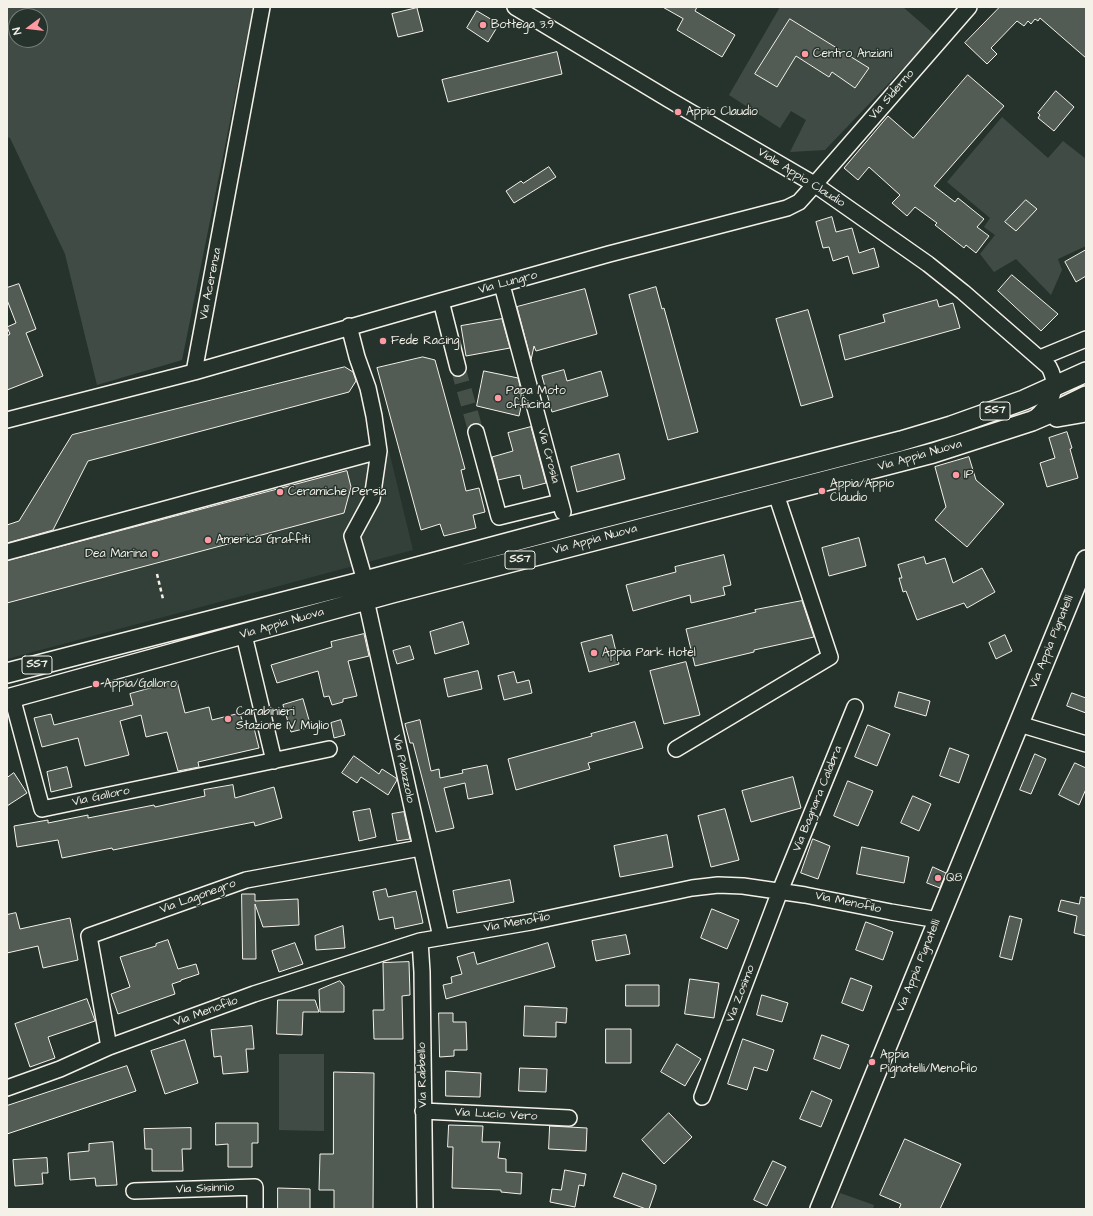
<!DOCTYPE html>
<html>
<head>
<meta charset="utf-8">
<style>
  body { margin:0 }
  #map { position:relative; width:1093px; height:1216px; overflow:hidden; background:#26332d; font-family:"Architects Daughter",sans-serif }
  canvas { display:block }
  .frame { position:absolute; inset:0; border:8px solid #f4f1e8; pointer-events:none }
  .north { position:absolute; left:8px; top:8px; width:40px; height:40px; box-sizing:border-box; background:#26332d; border:1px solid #787f78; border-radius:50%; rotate:255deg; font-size:11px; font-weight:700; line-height:16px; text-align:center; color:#f4f1e8 }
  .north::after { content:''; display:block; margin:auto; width:14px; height:18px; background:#ff9aa2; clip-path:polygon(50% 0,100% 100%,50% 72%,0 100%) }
</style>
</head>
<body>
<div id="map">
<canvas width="1093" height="1216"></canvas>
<div class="frame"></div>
<div class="north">N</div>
</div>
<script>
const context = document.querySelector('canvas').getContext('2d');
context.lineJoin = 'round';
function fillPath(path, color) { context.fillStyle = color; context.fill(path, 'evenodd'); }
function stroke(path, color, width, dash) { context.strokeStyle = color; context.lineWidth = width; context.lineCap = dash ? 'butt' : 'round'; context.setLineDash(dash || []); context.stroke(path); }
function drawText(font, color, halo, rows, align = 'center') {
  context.font = font + ' "Architects Daughter",sans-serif'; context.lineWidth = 3; context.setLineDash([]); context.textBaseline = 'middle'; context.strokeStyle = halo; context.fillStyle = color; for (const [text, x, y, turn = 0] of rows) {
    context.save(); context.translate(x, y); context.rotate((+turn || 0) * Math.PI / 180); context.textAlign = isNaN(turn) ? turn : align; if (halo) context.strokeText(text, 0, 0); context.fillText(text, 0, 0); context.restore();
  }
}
const built = new Path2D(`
  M 389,451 L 413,550 L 7,659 L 7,556 Z`);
const green = new Path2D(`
  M 7,7 L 253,7 L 182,360 L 97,385 L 65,254 L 10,138 L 7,137 ZM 16,16 L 40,16 L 40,40 L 16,40 Z
  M 780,7 L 903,7 L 935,35 L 825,150 L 790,152 L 806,120 L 791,111 L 780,128 L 729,95 ZM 790,19 L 844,52 L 829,77 L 796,56 L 777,87 L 755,74 Z
  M 1002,117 L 1048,158 L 1063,141 L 1086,159 L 1086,246 L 1058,259 L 1062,270 L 1051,295 L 1016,259 L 994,272 L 980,254 L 995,235 L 984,227 L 990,218 L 947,182 Z
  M 279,1054 L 324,1054 L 324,1131 L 279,1130 Z
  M 840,1193 L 874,1205 L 873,1209 L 833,1209 Z`);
const building = new Path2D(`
  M 663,7 L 697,7 L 695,11 L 735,35 L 722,57 L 677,30 L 683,19 Z
  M 1000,7 L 1086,7 L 1086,58 L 1040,18 L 1038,21 L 1035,19 L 1031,24 L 1028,21 L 1024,26 L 1017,21 L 991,48 L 997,54 L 987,64 L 965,43 Z
  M 417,8 L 423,31 L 398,37 L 392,14 Z
  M 477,11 L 499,24 L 488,42 L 467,28 Z
  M 790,19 L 869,68 L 855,88 L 832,72 L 829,77 L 796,56 L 777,87 L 755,74 Z
  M 557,52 L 562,74 L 448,102 L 442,80 Z
  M 968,75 L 1004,106 L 934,186 L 955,202 L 958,198 L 984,219 L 977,227 L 989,236 L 976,253 L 966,245 L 964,248 L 935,225 L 937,223 L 915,207 L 907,216 L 892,203 L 900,195 L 869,167 L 858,180 L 844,168 L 888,116 L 913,138 Z
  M 1056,91 L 1074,107 L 1054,131 L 1038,118 L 1040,115 L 1038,113 Z
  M 549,167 L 556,177 L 514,203 L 506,191 L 521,181 L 523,183 Z
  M 1026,200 L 1037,209 L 1016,231 L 1005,222 Z
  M 832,217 L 836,232 L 852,228 L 859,253 L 874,248 L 879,267 L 853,274 L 848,256 L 833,261 L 829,247 L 823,248 L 816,222 Z
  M 1086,250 L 1086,276 L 1076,282 L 1065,262 Z
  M 1012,275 L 1058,314 L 1041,331 L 998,291 Z
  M 19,284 L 36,329 L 26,333 L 43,376 L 7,390 L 7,336 L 10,334 L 7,327 L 16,323 L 7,300 L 7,288 Z
  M 656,287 L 662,309 L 664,308 L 698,432 L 668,440 L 629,295 Z
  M 585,289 L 597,334 L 536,351 L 534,346 L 531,360 L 517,307 Z
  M 937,300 L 939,307 L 953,303 L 960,328 L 845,360 L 839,335 L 885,322 L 883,315 Z
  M 808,310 L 833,397 L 801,406 L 776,319 Z
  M 502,319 L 510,348 L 466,356 L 461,326 Z
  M 423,357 L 435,360 L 465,469 L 461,470 L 466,491 L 479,488 L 485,512 L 473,515 L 476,528 L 444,536 L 440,524 L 421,530 L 377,368 Z
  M 345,367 L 353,372 L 356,381 L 349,392 L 88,461 L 53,530 L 7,543 L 7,525 L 19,521 L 72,435 Z
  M 564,370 L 567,381 L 601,371 L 608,396 L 552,412 L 542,376 Z
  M 484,371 L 518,378 L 523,398 L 519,416 L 477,406 Z
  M 531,427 L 546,483 L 523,489 L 520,475 L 498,480 L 492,457 L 513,451 L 508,433 Z
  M 1067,432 L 1072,448 L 1070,449 L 1078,478 L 1047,487 L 1040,463 L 1055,458 L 1049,438 Z
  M 619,454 L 625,479 L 577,492 L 571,467 Z
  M 969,457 L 976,480 L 1004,504 L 967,547 L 935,520 L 946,507 L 935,467 Z
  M 347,471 L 351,487 L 344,513 L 7,603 L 7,561 Z
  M 859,538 L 866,566 L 829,576 L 822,548 Z
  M 724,555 L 731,585 L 723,587 L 725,595 L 691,603 L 690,595 L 633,611 L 626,585 L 676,572 L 675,567 Z
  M 924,557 L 926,564 L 945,558 L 953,583 L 982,568 L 995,592 L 967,608 L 964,603 L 917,620 L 906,591 L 903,592 L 899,578 L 902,578 L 898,565 Z
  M 802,601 L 814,637 L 754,650 L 754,652 L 695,666 L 686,629 L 756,612 L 755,610 Z
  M 463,622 L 469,644 L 435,654 L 430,632 Z
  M 364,634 L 369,656 L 348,661 L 357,696 L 343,699 L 343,702 L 332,705 L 329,696 L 324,697 L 318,671 L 277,683 L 271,665 L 332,647 L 331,642 Z
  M 612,635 L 619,664 L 589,672 L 581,643 Z
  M 1005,635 L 1012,651 L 996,659 L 989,643 Z
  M 410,646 L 414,659 L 397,664 L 393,651 Z
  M 686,662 L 700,715 L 664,724 L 650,671 Z
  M 478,671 L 482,689 L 448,697 L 444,679 Z
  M 514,672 L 517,683 L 529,680 L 532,693 L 504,700 L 498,676 Z
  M 177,681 L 185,713 L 209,707 L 212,720 L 240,713 L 244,727 L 253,724 L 259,748 L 198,762 L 199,767 L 178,771 L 167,732 L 146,737 L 141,715 L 120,721 L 129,755 L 85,766 L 78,738 L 42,747 L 34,718 L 51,714 L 54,725 L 133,705 L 130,694 Z
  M 899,692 L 930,701 L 926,716 L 895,707 Z
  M 1072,693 L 1086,698 L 1086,713 L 1067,706 Z
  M 303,699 L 311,727 L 291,732 L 283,705 Z
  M 341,720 L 345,735 L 334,738 L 331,723 Z
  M 420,720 L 431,771 L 439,769 L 440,778 L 463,773 L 462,770 L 487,765 L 493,794 L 468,799 L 465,783 L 444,788 L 454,828 L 436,832 L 413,743 L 410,743 L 405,724 Z
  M 635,722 L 643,748 L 588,763 L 590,769 L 516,790 L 508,759 L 592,736 L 591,734 Z
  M 868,725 L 890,734 L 877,766 L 855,757 Z
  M 950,748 L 969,755 L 959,783 L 940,776 Z
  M 1035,754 L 1046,759 L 1031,794 L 1020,790 Z
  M 354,756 L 379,774 L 382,769 L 396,778 L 397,780 L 388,795 L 361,777 L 357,783 L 342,773 Z
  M 1075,763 L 1086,768 L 1086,789 L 1079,805 L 1059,795 Z
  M 67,767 L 72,787 L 51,792 L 47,772 Z
  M 14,773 L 27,793 L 7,806 L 7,778 Z
  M 793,777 L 801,808 L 751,822 L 742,791 Z
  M 848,781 L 873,791 L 858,826 L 834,816 Z
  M 233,785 L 235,798 L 274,787 L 282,818 L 255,826 L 254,822 L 113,850 L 112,848 L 62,858 L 58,840 L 17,847 L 14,826 L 48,820 L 48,823 L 88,815 L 88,818 L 154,805 L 155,807 L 205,796 L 204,790 Z
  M 913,796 L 931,804 L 919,831 L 901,823 Z
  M 370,809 L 376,837 L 359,841 L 353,812 Z
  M 725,809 L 739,860 L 711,867 L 698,816 Z
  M 404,812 L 410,839 L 397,841 L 392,814 Z
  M 667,835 L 673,867 L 620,877 L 614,846 Z
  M 813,839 L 830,846 L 818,879 L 801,873 Z
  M 862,847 L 909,857 L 904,883 L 857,874 Z
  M 933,867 L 946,873 L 940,888 L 927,883 Z
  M 510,880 L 514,902 L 457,913 L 453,891 Z
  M 386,889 L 388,897 L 416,891 L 423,923 L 395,929 L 393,917 L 379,920 L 373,892 Z
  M 242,894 L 255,894 L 255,901 L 298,899 L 299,925 L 263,927 L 255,904 L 256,959 L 243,959 Z
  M 1081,897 L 1086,898 L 1086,936 L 1074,933 L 1077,916 L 1058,911 L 1061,900 L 1079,904 Z
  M 712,909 L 739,920 L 727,949 L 701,938 Z
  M 16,913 L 20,929 L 70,918 L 78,960 L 43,968 L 38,946 L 7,953 L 7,915 Z
  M 1010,916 L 1022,919 L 1012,960 L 1000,957 Z
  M 866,922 L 893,932 L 883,960 L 856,950 Z
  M 343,926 L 345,948 L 316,950 L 315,936 Z
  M 626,935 L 630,954 L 596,961 L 592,941 Z
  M 168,940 L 178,969 L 196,964 L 199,974 L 181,980 L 181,981 L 172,984 L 175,994 L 118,1014 L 111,994 L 130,987 L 120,957 L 156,946 L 156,944 Z
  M 295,943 L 303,964 L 279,972 L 272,951 Z
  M 548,943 L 555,967 L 446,999 L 443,985 L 452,983 L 451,977 L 462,974 L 457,957 L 474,952 L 477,964 Z
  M 409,962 L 410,995 L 402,996 L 403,1039 L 374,1039 L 373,1010 L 384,1010 L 383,963 Z
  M 851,978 L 872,986 L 863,1011 L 842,1003 Z
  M 690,979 L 719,983 L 714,1018 L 685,1014 Z
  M 340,981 L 344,986 L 344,1012 L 320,1012 L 319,990 Z
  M 626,985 L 659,985 L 659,1006 L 626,1006 Z
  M 762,995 L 788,1003 L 782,1022 L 757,1015 Z
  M 87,999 L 95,1021 L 48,1037 L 55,1058 L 30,1067 L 15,1024 Z
  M 278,1000 L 315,1000 L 319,1012 L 303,1012 L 302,1035 L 277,1034 Z
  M 525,1006 L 567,1008 L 566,1023 L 556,1022 L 556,1037 L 524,1036 Z
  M 439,1013 L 453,1013 L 453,1022 L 466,1022 L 467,1050 L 454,1050 L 454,1056 L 440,1057 Z
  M 252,1026 L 254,1049 L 246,1049 L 248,1072 L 223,1074 L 221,1056 L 214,1057 L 211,1030 Z
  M 606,1029 L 631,1029 L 631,1063 L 606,1063 Z
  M 822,1035 L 849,1045 L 840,1069 L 814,1059 Z
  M 743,1039 L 774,1050 L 767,1071 L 754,1067 L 747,1090 L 728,1084 Z
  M 185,1040 L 198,1083 L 165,1094 L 151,1051 Z
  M 677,1044 L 701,1059 L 685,1086 L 661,1072 Z
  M 127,1066 L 136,1091 L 7,1134 L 7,1106 Z
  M 520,1068 L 547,1069 L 546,1092 L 519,1091 Z
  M 446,1071 L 481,1073 L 480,1097 L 446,1096 Z
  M 334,1072 L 374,1073 L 373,1209 L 334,1209 L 334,1190 L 319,1190 L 320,1154 L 333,1154 Z
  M 812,1091 L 832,1100 L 821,1127 L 800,1119 Z
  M 669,1113 L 692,1137 L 664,1164 L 642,1140 Z
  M 216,1123 L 258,1123 L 258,1143 L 252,1143 L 252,1167 L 228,1167 L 228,1144 L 216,1145 Z
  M 449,1125 L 483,1126 L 482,1142 L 500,1142 L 498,1158 L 506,1159 L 506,1172 L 522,1173 L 521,1194 L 501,1192 L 501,1190 L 452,1188 L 453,1147 L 448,1147 Z
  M 550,1126 L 587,1128 L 586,1151 L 549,1149 Z
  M 191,1128 L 191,1149 L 182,1149 L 183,1171 L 152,1171 L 152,1149 L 145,1149 L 144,1129 Z
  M 905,1139 L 961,1164 L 940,1209 L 899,1209 L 901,1204 L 880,1195 Z
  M 113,1142 L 117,1185 L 96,1186 L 95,1178 L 70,1180 L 68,1153 L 89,1151 L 89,1144 Z
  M 47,1158 L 48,1173 L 42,1173 L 43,1184 L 15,1186 L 13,1160 Z
  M 773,1161 L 786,1167 L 767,1206 L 754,1200 Z
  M 565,1170 L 586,1174 L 584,1186 L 579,1185 L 575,1207 L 550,1202 L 552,1189 L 561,1190 Z
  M 623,1173 L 656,1185 L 656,1189 L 649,1209 L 646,1209 L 614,1197 Z
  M 278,1188 L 310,1189 L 310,1209 L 278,1209 Z`);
const minorTunnel = new Path2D(`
  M 458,368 L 476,432`);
const path = new Path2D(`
  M 157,574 L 163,599`);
const minor = new Path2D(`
  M 515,7 L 668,99 L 814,184 L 928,264 L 963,292 L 1049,367 C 1061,389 1050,404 1034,419
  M 502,285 L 563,512
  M 441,301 L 458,368
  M 349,326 L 357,357 L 368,388 L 374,416 L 379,451 L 372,499 L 352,536 L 365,581
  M 1040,358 L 1086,339
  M 194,372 L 262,7
  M 7,420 L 194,372 L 441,301 L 609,254 L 787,208 L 799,202 L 808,192 L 969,7
  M 476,432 L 499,517 L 560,502
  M 7,552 L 379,451
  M 366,600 L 441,937
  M 244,635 L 274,761
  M 12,697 L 42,809 L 329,749
  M 1019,724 L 1086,744
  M 676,749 L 830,657 L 776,494
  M 420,941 L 422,972 L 425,1209
  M 109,1047 L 89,936 L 246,880 L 420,848
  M 7,1088 L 60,1069 L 109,1047 L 254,994 L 420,941 L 531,922 L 692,888 L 718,885 L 743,886 L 805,895 L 891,912 L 938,920
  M 702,1097 L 780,891 L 855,707
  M 423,1111 L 569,1118
  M 134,1191 L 255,1187 L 255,1209`);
const major = new Path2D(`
  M 1057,417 L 1086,412
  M 7,673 L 365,581 L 567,527 L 901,441 L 951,426 L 1024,400 L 1086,372
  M 7,699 L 392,593 L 933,453 L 1032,421 L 1053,412 L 1086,396
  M 820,1209 L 1086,560`);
const markers = [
  [483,25,4,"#ff9aa2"],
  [805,54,4,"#ff9aa2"],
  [678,112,4,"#ff9aa2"],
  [383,341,4,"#ff9aa2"],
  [498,398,4,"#ff9aa2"],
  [956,475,4,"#ff9aa2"],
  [822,491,4,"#ff9aa2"],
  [280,492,4,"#ff9aa2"],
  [208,540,4,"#ff9aa2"],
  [155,554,4,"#ff9aa2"],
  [594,653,4,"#ff9aa2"],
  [96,684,4,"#ff9aa2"],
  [228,719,4,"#ff9aa2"],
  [938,878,4,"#ff9aa2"],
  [872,1062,4,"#ff9aa2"]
];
const shields = [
  [995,411,30],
  [520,560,30],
  [37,665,30]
];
const shieldNames = [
  ["SS7",995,411],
  ["SS7",520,560],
  ["SS7",37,665]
];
const poiNames = [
  ["Bottega 3.9",491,25],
  ["Centro Anziani",813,54],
  ["Appio Claudio",686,112],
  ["Fede Racing",391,341],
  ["Papa Moto",506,391],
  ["officina",506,405],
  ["IP",964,475],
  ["Appia/Appio",830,484],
  ["Claudio",830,498],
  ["Ceramiche Persia",288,492],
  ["America Graffiti",216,540],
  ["Dea Marina",147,554,"right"],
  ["Appia Park Hotel",602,653],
  ["Appia/Galloro",104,684],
  ["Carabinieri",236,712],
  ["Stazione IV Miglio",236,726],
  ["Q8",946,878],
  ["Appia",880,1055],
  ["Pignatelli/Menofilo",880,1069]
];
const streetNames = [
  ["Via Siderno",892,95,-49],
  ["Viale Appio Claudio",801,178,32],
  ["Via Lungro",508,283,-15],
  ["Via Acerenza",211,284,-79],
  ["Via Crosia",548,456,75],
  ["Via Appia Nuova",920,456,-16],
  ["Via Appia Nuova",595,540,-15],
  ["Via Appia Nuova",282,624,-16],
  ["Via Appia Pignatelli",1052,642,-68],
  ["Via Palazzolo",403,769,78],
  ["Via Galloro",101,797,-12],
  ["Via Bagnara Calabra",818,799,-68],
  ["Via Lagonegro",198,897,-20],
  ["Via Menofilo",848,903,12],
  ["Via Menofilo",517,923,-10],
  ["Via Appia Pignatelli",919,966,-68],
  ["Via Zosimo",741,994,-69],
  ["Via Menofilo",206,1012,-20],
  ["Via Rabbello",423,1075,-91],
  ["Via Lucio Vero",496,1115,3],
  ["Via Sisinnio",205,1189,-2]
];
fillPath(built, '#333f39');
fillPath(green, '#414b45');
fillPath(building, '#525c55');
stroke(building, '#f4f1e8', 1);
stroke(minorTunnel, '#455049', 15, [15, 8]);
stroke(minor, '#f4f1e8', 18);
stroke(major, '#f4f1e8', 22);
stroke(path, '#f4f1e8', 2.5, [4, 3]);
stroke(minor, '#26332d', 15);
stroke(major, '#26332d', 19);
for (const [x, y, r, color] of markers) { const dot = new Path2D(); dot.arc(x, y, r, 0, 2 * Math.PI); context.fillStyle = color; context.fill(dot); stroke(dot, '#26332d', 1.5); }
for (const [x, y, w] of shields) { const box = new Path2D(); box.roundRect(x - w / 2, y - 9, w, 18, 3); context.fillStyle = '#26332d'; context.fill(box); stroke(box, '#f4f1e8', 1); }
drawText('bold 11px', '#f4f1e8', null, shieldNames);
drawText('12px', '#f4f1e8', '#26332d', poiNames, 'left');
drawText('12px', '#f4f1e8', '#26332d', streetNames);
</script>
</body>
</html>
